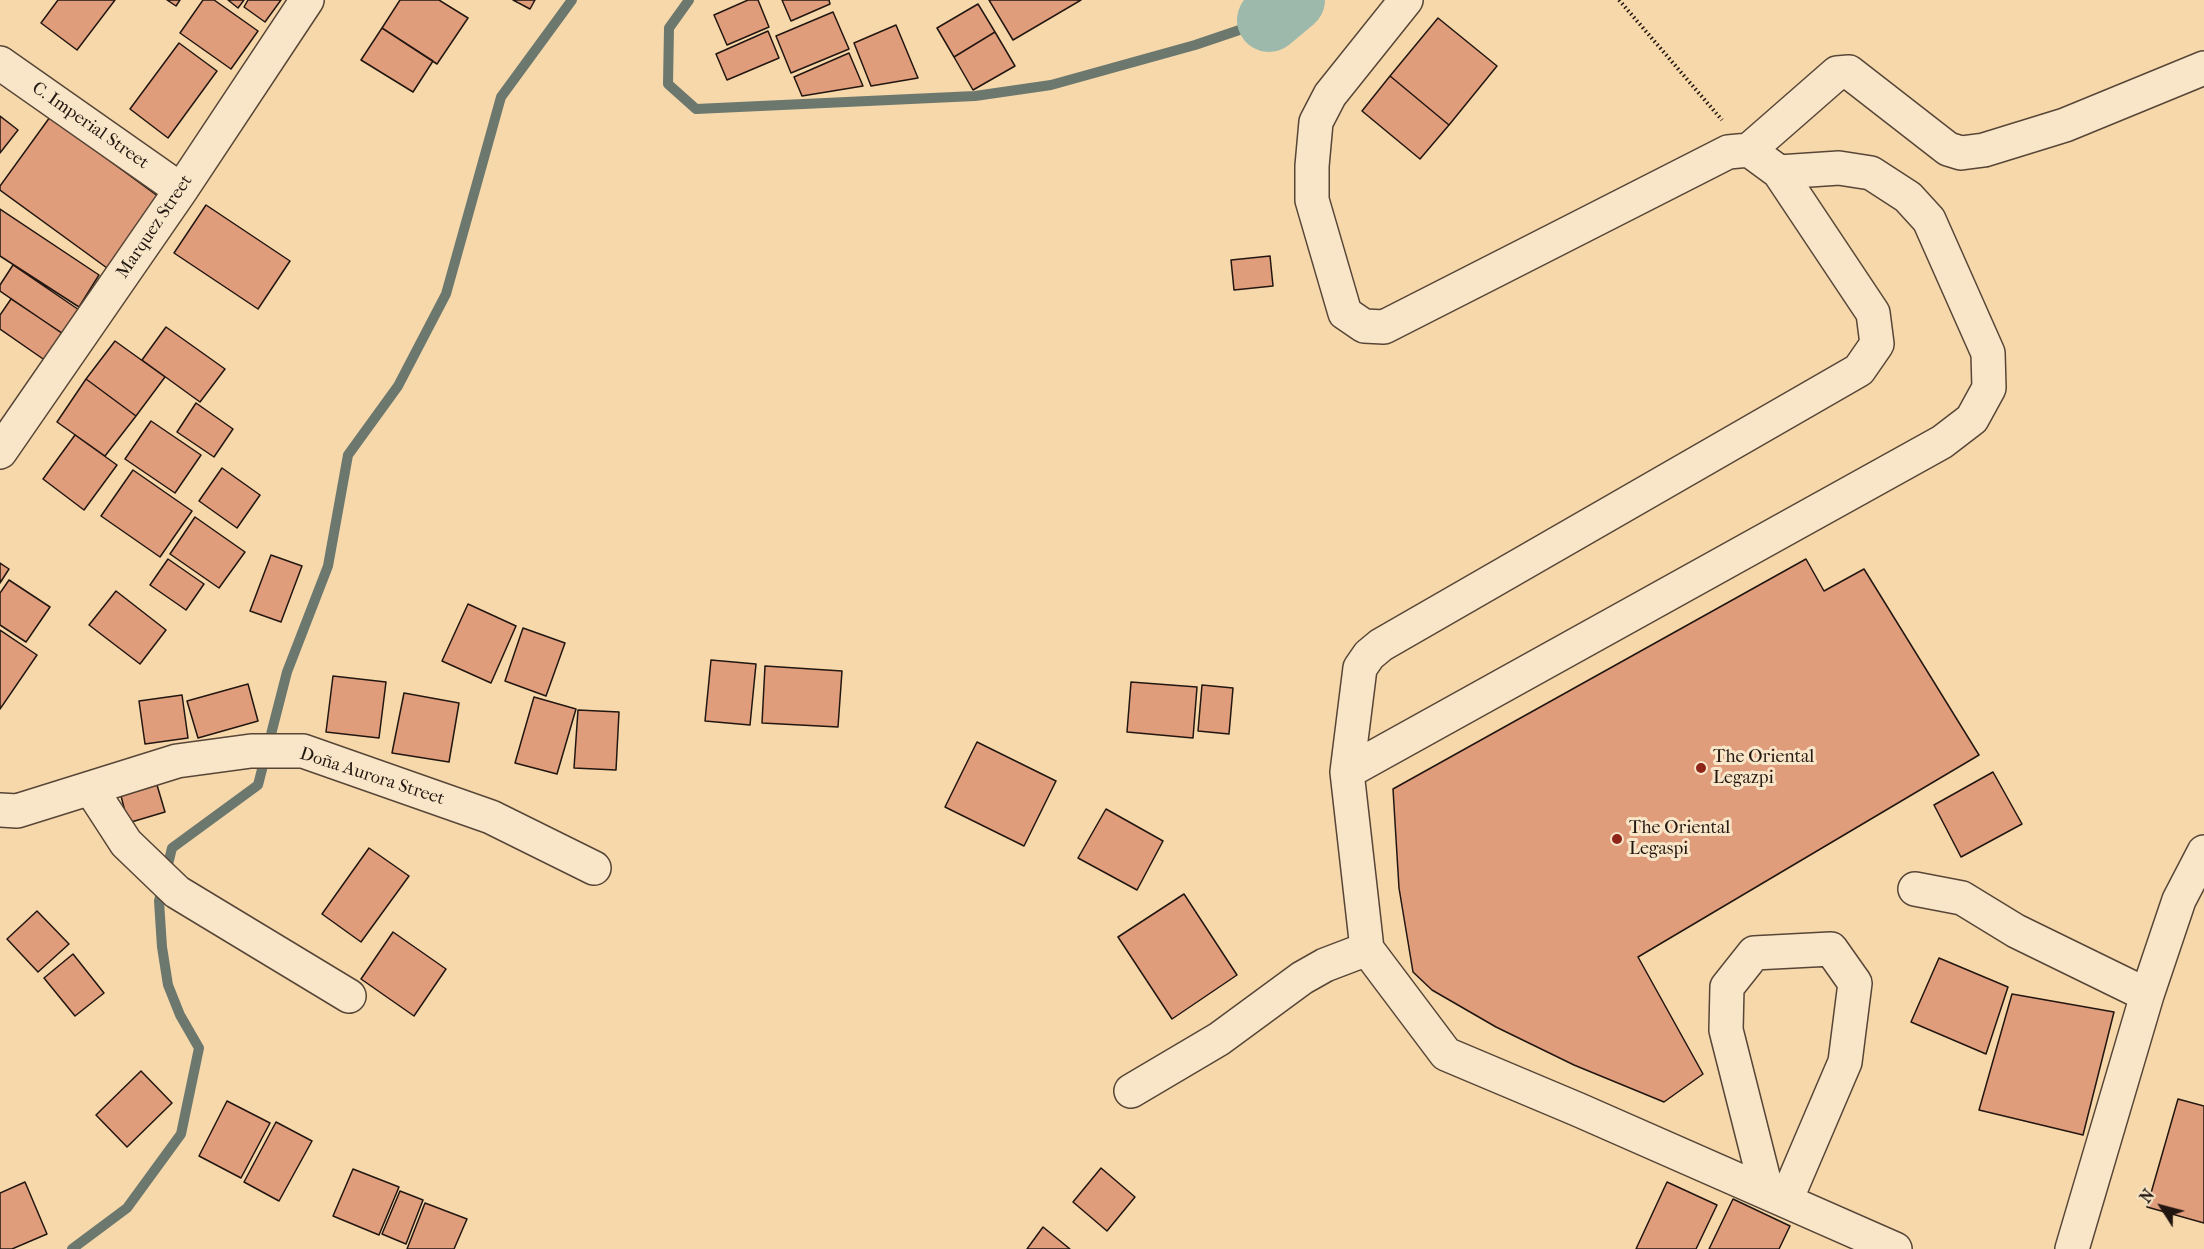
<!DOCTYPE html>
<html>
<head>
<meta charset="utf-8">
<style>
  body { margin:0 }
  #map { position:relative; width:2204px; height:1249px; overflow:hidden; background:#f6d8ab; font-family:"IM FELL French Canon",serif }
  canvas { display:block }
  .north { position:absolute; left:2132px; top:1177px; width:60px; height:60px; -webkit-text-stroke:4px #f9e6c8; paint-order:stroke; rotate:306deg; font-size:16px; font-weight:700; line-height:24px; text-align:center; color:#221610 }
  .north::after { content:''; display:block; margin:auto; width:21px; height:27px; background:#221610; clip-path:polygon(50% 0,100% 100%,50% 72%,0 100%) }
</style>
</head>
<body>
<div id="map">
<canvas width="2204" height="1249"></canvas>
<div class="north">N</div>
</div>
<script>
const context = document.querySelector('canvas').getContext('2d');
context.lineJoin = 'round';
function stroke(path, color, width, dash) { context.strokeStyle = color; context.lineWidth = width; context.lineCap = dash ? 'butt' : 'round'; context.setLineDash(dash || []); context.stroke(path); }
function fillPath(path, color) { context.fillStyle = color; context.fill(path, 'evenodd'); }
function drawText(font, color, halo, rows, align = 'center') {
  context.font = font + ' "IM FELL French Canon",serif'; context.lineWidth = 6; context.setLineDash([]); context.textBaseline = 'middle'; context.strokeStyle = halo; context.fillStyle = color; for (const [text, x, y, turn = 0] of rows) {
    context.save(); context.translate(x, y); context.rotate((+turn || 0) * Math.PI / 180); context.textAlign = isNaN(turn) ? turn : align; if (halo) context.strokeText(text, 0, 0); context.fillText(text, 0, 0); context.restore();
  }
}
const stream = new Path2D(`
  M 689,0 L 669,28 L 668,84 L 696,109 L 975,96 L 1051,85 L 1195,45 L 1269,20
  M 72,1249 L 127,1208 L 181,1134 L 199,1048 L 180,1015 L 168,985 L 162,947 L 159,901 L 172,848 L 258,785 L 287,672 L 328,566 L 348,455 L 398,386 L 446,294 L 501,97 L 572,0`);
const river = new Path2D(`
  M 1269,20 L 1293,0`);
const building = new Path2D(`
  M 58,0 L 115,0 L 77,50 L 41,23 Z
  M 167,0 L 180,0 L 176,6 Z
  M 203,0 L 214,0 L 258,31 L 231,69 L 180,33 Z
  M 228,0 L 244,0 L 238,8 Z
  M 248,0 L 281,0 L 265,22 L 244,7 Z
  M 400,0 L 439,0 L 468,18 L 437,64 L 382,28 Z
  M 513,0 L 535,0 L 530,9 Z
  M 748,0 L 758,0 L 769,27 L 727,45 L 714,15 Z
  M 782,0 L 829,0 L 830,4 L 791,21 Z
  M 989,0 L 1081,0 L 1013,40 Z
  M 978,4 L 995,32 L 954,57 L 937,28 Z
  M 833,12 L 849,49 L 791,73 L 776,36 Z
  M 1438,18 L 1497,66 L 1449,125 L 1390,76 Z
  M 896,25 L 918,78 L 871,86 L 854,43 Z
  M 382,28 L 433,61 L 413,92 L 361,60 Z
  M 768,31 L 779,58 L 727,80 L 716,54 Z
  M 995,32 L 1015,66 L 973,90 L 954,57 Z
  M 179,43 L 217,71 L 168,138 L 130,109 Z
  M 849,53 L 863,86 L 802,96 L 794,77 Z
  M 1390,76 L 1449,125 L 1420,159 L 1362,111 Z
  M 0,116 L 18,130 L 0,153 Z
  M 50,117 L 159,197 L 107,268 L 0,190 L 0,186 Z
  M 206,205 L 290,261 L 258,309 L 174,253 Z
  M 0,209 L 99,275 L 79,307 L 0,256 Z
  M 1270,256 L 1273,286 L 1234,290 L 1231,260 Z
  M 13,265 L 82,312 L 66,336 L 0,291 L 0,285 Z
  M 11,299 L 65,335 L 46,361 L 0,329 L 0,315 Z
  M 166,327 L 225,369 L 200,402 L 142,360 Z
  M 115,341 L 165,377 L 136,416 L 86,379 Z
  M 86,379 L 136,416 L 105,456 L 57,422 Z
  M 196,403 L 233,429 L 214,457 L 177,432 Z
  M 151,421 L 201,455 L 175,493 L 125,459 Z
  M 75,435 L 117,465 L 84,510 L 43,479 Z
  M 222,468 L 260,495 L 237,528 L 199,501 Z
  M 133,470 L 192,511 L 160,557 L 101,516 Z
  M 195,517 L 245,552 L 219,588 L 170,554 Z
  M 271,555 L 302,566 L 281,622 L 250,611 Z
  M 168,559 L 204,584 L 186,610 L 150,585 Z
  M 1806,559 L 1824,591 L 1864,569 L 1979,755 L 1638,957 L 1703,1074 L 1664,1102 L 1574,1065 L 1496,1027 L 1432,990 L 1413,972 L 1399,888 L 1393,789 Z
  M 0,563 L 9,569 L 0,583 Z
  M 9,580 L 50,607 L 26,642 L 0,625 L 0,593 Z
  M 116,591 L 166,630 L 140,664 L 89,625 Z
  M 468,604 L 516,626 L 491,683 L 442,661 Z
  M 523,628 L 565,643 L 546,696 L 505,681 Z
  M 0,630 L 37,655 L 0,709 Z
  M 711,660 L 756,664 L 750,725 L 705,721 Z
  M 765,666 L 842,671 L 838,727 L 762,723 Z
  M 333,676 L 386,682 L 379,738 L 326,732 Z
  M 1131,682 L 1197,687 L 1193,738 L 1127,732 Z
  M 248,684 L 258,721 L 198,738 L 187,701 Z
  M 1202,685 L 1233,688 L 1229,734 L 1198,731 Z
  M 404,693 L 459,703 L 449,762 L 392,753 Z
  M 182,695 L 188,738 L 145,744 L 139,701 Z
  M 534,697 L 576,709 L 557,774 L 515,763 Z
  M 578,710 L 619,712 L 616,770 L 574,768 Z
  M 977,742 L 1056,781 L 1024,846 L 945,807 Z
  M 1993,772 L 2022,824 L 1961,857 L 1934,805 Z
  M 157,785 L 165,812 L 128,823 L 121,796 Z
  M 1106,809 L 1163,841 L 1137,890 L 1078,858 Z
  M 369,848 L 409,876 L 361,942 L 322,914 Z
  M 1184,894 L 1237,975 L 1172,1019 L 1118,937 Z
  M 37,911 L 69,944 L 38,972 L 7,939 Z
  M 393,932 L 446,969 L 414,1016 L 361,979 Z
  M 73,954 L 104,993 L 75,1016 L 44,978 Z
  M 1939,958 L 2008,987 L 1986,1054 L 1911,1022 Z
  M 2012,994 L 2114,1012 L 2083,1135 L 1979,1110 Z
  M 141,1071 L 172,1103 L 127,1147 L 96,1115 Z
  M 2178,1099 L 2204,1106 L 2204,1223 L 2147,1207 Z
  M 227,1101 L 270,1123 L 241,1178 L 199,1156 Z
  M 276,1122 L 312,1141 L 279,1201 L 244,1182 Z
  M 1101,1168 L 1135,1197 L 1107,1231 L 1073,1202 Z
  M 353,1169 L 399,1187 L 379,1235 L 333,1216 Z
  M 25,1182 L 47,1234 L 12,1249 L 0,1249 L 0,1193 Z
  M 1667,1182 L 1717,1205 L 1696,1249 L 1636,1249 Z
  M 400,1191 L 423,1200 L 406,1244 L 382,1234 Z
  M 1733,1199 L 1790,1226 L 1779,1249 L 1709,1249 Z
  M 425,1203 L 467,1219 L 454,1249 L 407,1249 Z
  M 1043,1227 L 1070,1249 L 1027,1249 Z`);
const path = new Path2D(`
  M 1619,0 L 1722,120`);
const minor = new Path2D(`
  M 1406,0 L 1330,95 L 1316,122 L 1312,166 L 1312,200 L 1345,313 L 1364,326 L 1384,327 L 1728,152 L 1749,150 L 1779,172 L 1873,313 L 1877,344 L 1859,370 L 1381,645 L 1369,655 L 1360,668 L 1347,772 L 1367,949 L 1446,1054 L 1579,1110 L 1895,1249
  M 0,63 L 181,190
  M 1749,150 L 1837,73 L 1849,72 L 1948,149 L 1961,153 L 1984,150 L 2065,125 L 2204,68
  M 0,452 L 181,190 L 307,0
  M 1347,772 L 1942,442 L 1972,419 L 1989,388 L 1988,353 L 1929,220 L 1908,197 L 1871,173 L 1839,168 L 1779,172
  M 91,789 L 126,843 L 177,892 L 349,996
  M 0,810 L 17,811 L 177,761 L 251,751 L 303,751 L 491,817 L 594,868
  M 1915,889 L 1962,898 L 2016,931 L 2147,995
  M 1131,1091 L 1219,1039 L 1302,978 L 1325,965 L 1367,949
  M 1767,1192 L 1726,1030 L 1727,987 L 1754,953 L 1831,949 L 1855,983 L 1845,1062 L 1786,1200
  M 2072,1249 L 2147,995 L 2179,900 L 2204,852`);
const markers = [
  [1701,768,6,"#8f2418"],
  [1617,839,6,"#8f2418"]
];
const streetNames = [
  ["C. Imperial Street",90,126,35],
  ["Marquez Street",155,227,-56],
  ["Doña Aurora Street",372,777,18]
];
const poiNames = [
  ["The Oriental",1713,758],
  ["Legazpi",1713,779],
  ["The Oriental",1629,829],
  ["Legaspi",1629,850]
];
stroke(stream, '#6c786e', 10);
stroke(river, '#9db9ac', 64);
fillPath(building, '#e09d7c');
stroke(building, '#221610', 1.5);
stroke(minor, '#574637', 36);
stroke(path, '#221610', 4, [1.5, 3]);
stroke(minor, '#f9e6c8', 33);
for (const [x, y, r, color] of markers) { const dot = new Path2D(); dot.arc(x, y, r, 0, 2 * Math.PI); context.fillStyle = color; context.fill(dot); stroke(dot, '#f9e6c8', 2); }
drawText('18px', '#221610', '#f9e6c8', streetNames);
drawText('18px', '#221610', '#f9e6c8', poiNames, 'left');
</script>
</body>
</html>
